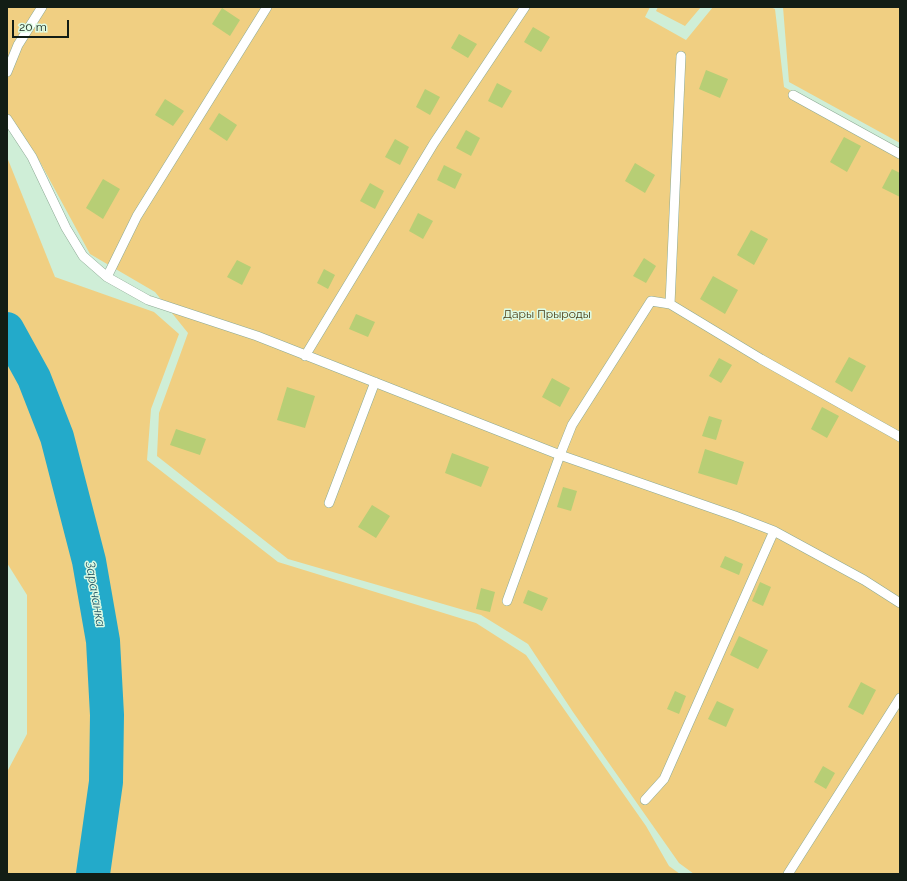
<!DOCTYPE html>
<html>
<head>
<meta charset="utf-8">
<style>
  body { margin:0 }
  #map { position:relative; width:907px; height:881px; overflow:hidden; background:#cfeed7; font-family:Raleway,sans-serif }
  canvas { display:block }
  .frame { position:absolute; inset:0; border:8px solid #121d15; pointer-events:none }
  .scale { position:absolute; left:12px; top:20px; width:57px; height:18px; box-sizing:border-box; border:2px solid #121d15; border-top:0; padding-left:5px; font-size:12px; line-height:14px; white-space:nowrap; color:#121d15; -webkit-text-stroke:3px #ddfbe4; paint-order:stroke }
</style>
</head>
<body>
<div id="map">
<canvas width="907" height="881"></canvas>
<div class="frame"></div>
<div class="scale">20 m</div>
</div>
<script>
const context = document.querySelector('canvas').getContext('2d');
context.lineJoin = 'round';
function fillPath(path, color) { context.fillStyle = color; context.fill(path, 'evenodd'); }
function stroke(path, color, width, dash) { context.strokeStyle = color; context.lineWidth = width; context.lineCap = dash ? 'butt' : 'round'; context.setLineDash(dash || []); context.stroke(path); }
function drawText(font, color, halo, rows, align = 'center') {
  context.font = font + ' Raleway,sans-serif'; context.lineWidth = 3; context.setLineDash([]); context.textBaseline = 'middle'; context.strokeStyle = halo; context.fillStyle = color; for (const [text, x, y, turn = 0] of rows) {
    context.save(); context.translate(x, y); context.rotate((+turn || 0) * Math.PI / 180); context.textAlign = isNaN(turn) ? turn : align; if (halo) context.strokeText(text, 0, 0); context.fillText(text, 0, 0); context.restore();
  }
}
const green = new Path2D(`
  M 7,7 L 650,7 L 645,17 L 686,40 L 713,7 L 770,7 L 775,9 L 784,87 L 900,150 L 900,874 L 694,874 L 679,863 L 573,712 L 528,644 L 481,615 L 288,559 L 157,456 L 159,413 L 188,333 L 155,292 L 90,254 L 34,151 L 7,122 Z
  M 658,7 L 701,7 L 685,26 L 656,11 Z
  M 783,7 L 900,7 L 900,143 L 789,82 Z
  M 7,157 L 55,277 L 154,312 L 179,334 L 151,409 L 147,460 L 278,562 L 476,623 L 526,655 L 646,826 L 669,866 L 680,874 L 7,874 L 7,772 L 27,734 L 27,595 L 7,563 Z`);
const river = new Path2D(`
  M 7,329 L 34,378 L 57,437 L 89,561 L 103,641 L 107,715 L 106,782 L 93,874`);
const building = new Path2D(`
  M 222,8 L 240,20 L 230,36 L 212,24 Z
  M 533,27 L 550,37 L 541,52 L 524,42 Z
  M 459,34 L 477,44 L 468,58 L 451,48 Z
  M 706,70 L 728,79 L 720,98 L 699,89 Z
  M 497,83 L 512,91 L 502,108 L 488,101 Z
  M 425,89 L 440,97 L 430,115 L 416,107 Z
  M 165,99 L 184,111 L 173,126 L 155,115 Z
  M 219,113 L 237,125 L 227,141 L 209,129 Z
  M 466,130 L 480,138 L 471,156 L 456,148 Z
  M 844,137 L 861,146 L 847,172 L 830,162 Z
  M 395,139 L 409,147 L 400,165 L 385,157 Z
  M 635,163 L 655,175 L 645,193 L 625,181 Z
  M 444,165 L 462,174 L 455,189 L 437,180 Z
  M 892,169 L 900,173 L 900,197 L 882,188 Z
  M 103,179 L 120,189 L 103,219 L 86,208 Z
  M 370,183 L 384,191 L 375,209 L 360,201 Z
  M 418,213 L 433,221 L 423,239 L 409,231 Z
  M 751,230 L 768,239 L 754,265 L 737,255 Z
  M 644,258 L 656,266 L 646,283 L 633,276 Z
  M 237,260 L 251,267 L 242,285 L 227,277 Z
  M 324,269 L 335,275 L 328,289 L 317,283 Z
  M 713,276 L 738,290 L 725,314 L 700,299 Z
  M 356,314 L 375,322 L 368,337 L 349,329 Z
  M 849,357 L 866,366 L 852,392 L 835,382 Z
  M 719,358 L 732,365 L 721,383 L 709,376 Z
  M 552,378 L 570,388 L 560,407 L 542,397 Z
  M 287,387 L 315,396 L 305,428 L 277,420 Z
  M 822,407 L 839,416 L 827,438 L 811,429 Z
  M 709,416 L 722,420 L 716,440 L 702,436 Z
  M 176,429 L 206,439 L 200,455 L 170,445 Z
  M 705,449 L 744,462 L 737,485 L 698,473 Z
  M 452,453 L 489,467 L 481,487 L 445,473 Z
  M 563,487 L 577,491 L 571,511 L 557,507 Z
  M 372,505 L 390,516 L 376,538 L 358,527 Z
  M 725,556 L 743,564 L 739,575 L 720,567 Z
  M 760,582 L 771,587 L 763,606 L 752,601 Z
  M 481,588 L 495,592 L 490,612 L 476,609 Z
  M 528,590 L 548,598 L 542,611 L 523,603 Z
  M 739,636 L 768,650 L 758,669 L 730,655 Z
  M 861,682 L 876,690 L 863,715 L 848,707 Z
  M 675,691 L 686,696 L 679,714 L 667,709 Z
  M 717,701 L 734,709 L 726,727 L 708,719 Z
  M 823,766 L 835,773 L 826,789 L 814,782 Z`);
const lane = new Path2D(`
  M 7,72 L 18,45 L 42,7
  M 793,95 L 900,154
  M 7,119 L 32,157 L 66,228 L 83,256 L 107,277 L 148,300 L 257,336 L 560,455 L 735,516 L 774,531 L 864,580 L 900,603
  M 107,277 L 137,216 L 267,7
  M 670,304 L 681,56
  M 305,356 L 434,143 L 525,7
  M 329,503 L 375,382
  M 507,601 L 560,455 L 572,425 L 651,301 L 670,304 L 761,359 L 900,437
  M 645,800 L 664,779 L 774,531
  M 788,874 L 900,698`);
const parkNames = [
  ["Дары Прыроды",547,314]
];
const waterNames = [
  ["Зарачанка",95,594,80]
];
fillPath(green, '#f0cf82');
stroke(river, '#23aaca', 34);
fillPath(building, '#b7ce75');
stroke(lane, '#8ca994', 10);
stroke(lane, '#fff', 9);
drawText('12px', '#4a3b14', '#ddfbe4', parkNames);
drawText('italic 13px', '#275968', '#ddfbe4', waterNames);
</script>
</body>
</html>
